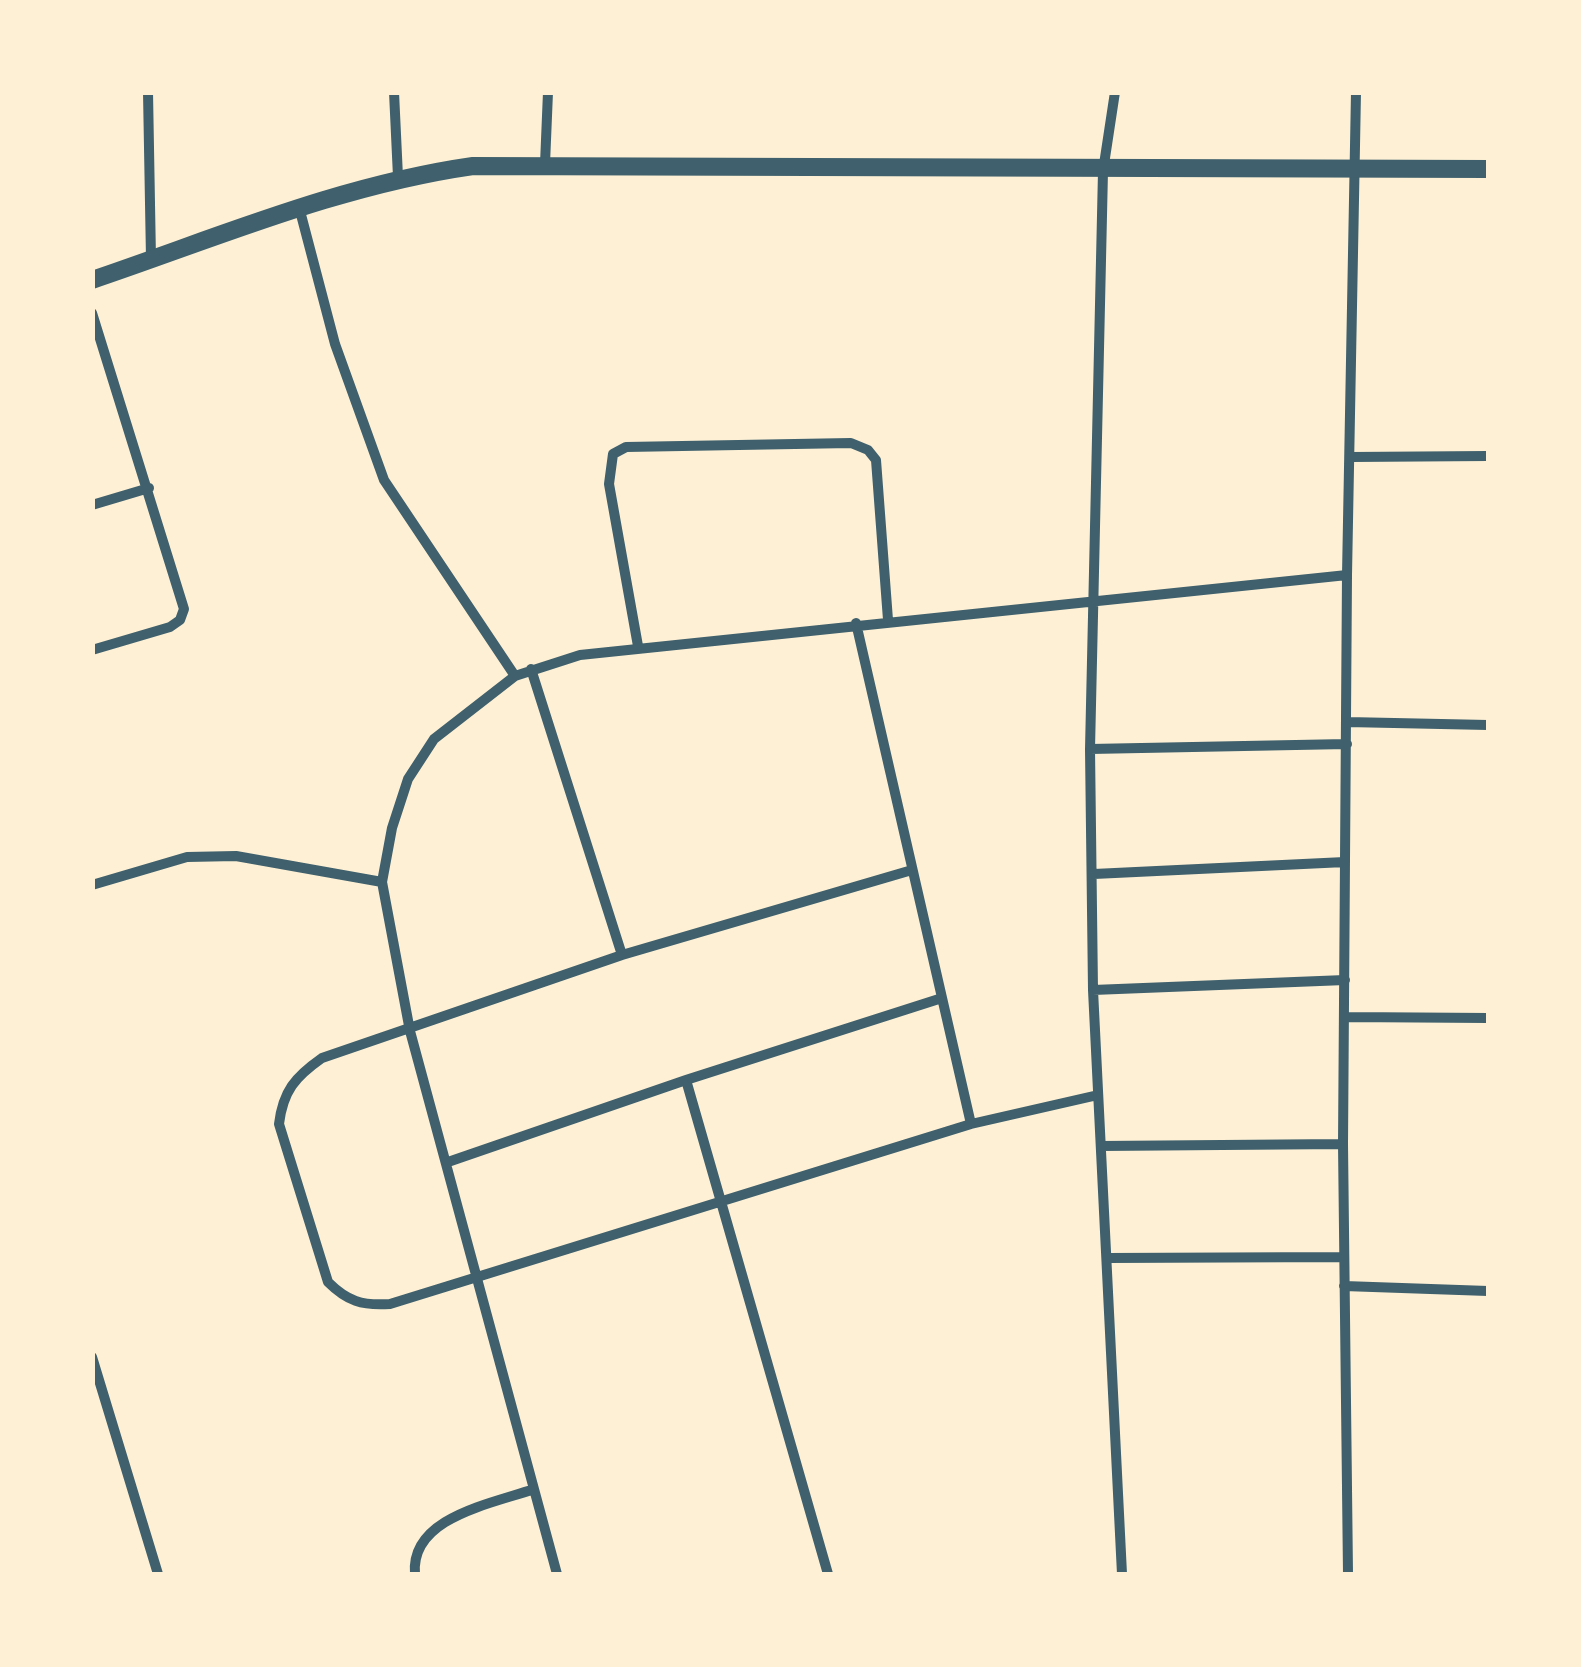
<!DOCTYPE html>
<html>
<head>
<meta charset="utf-8">
<style>
  body { margin:0 }
  #map { position:relative; width:1581px; height:1667px; overflow:hidden; background:#fdf0d5; font-family:"Roboto Serif",serif }
  canvas { display:block }
  .frame { position:absolute; inset:0; border:95px solid #fdf0d5; pointer-events:none }
</style>
</head>
<body>
<div id="map">
<canvas width="1581" height="1667"></canvas>
<div class="frame"></div>
</div>
<script>
const context = document.querySelector('canvas').getContext('2d');
context.lineJoin = 'round';
function stroke(path, color, width, dash) { context.strokeStyle = color; context.lineWidth = width; context.lineCap = dash ? 'butt' : 'round'; context.setLineDash(dash || []); context.stroke(path); }
const minor = new Path2D(`
  M 148,92 L 151,259
  M 394,92 L 398,177
  M 1115,92 L 1103,171 L 1090,749 L 1093,990 L 1122,1574
  M 545,164 L 548,92
  M 299,207 L 335,344 L 384,480 L 515,676
  M 92,313 L 184,609 L 180,620 L 170,627 L 92,650
  M 1351,457 L 1488,456
  M 92,505 L 149,488
  M 1347,575 L 1343,1144 L 1348,1574
  M 856,623 L 971,1124
  M 638,646 L 609,484 L 613,454 L 626,447 L 851,443 L 868,450 L 876,460 L 888,620
  M 531,669 L 622,955
  M 1347,722 L 1488,725
  M 1090,749 L 1347,744
  M 912,870 L 622,955 L 322,1058 C 295,1077 283,1091 279,1124 L 328,1282 C 347,1301 362,1306 390,1304 L 971,1124 L 1098,1095
  M 1094,874 L 1345,862
  M 92,885 L 187,857 L 236,856 L 382,882
  M 1093,990 L 1345,980
  M 1346,1017 L 1488,1018
  M 686,1080 L 828,1574
  M 1101,1146 L 1343,1144
  M 448,1162 L 686,1080 L 942,998
  M 1108,1258 L 1344,1257
  M 1344,1286 L 1488,1291
  M 92,1357 L 158,1574
  M 415,1574 C 410,1517 492,1504 534,1489
  M 557,1574 L 410,1031 L 382,882 L 392,828 L 408,779 L 434,739 L 515,676 L 580,655 L 1347,575 L 1356,92`);
const tertiary = new Path2D(`
  M 92,280 C 219,237 340,185 473,166 L 1488,169`);
stroke(minor, '#3f606c', 10);
stroke(tertiary, '#3f606c', 18);
</script>
</body>
</html>
